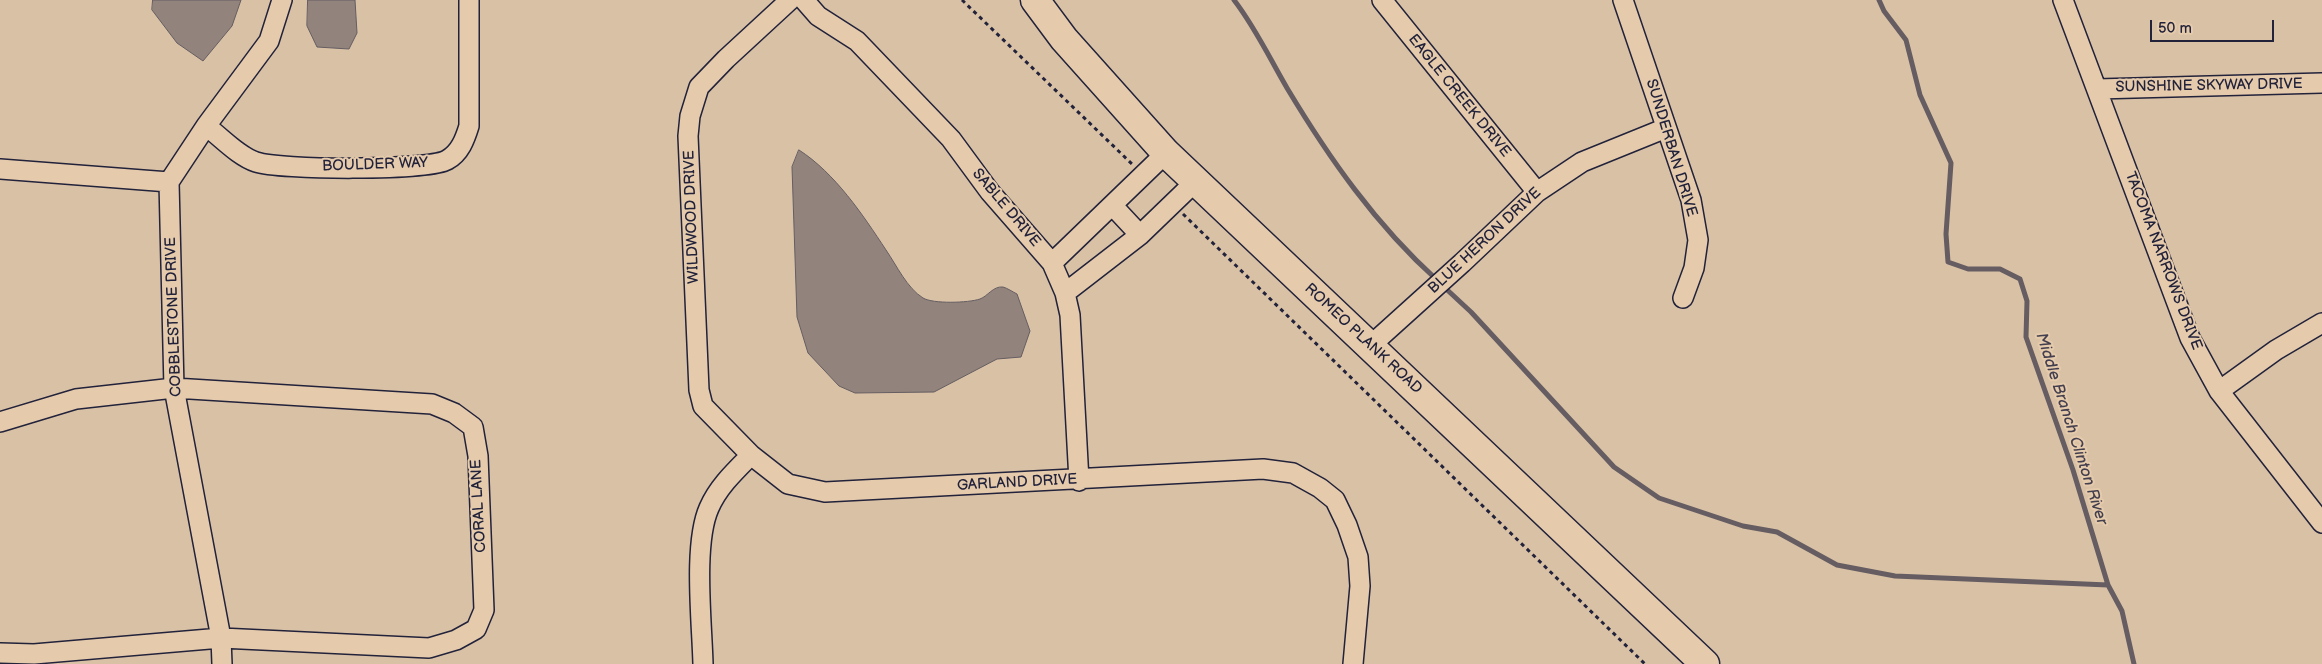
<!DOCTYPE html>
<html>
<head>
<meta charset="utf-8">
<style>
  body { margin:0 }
  #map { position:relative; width:2322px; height:664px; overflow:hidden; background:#d9c1a5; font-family:"Balsamiq Sans",sans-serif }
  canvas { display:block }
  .scale { position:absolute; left:2150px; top:20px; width:124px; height:22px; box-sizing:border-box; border:2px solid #22223b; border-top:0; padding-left:6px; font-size:15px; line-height:18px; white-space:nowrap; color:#22223b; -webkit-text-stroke:4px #e5cbac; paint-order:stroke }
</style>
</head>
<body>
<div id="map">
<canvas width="2322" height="664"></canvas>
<div class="scale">50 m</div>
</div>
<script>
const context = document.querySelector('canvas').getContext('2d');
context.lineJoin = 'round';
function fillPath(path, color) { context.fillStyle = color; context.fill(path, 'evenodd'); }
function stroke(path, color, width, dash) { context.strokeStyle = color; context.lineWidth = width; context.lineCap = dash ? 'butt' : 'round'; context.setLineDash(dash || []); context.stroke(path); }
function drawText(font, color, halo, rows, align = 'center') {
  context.font = font + ' "Balsamiq Sans",sans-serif'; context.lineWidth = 4; context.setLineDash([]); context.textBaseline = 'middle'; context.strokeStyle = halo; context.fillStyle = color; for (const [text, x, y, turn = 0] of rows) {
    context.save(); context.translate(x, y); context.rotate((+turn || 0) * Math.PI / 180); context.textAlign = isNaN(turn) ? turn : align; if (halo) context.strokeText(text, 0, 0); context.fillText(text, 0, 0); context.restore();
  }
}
const water = new Path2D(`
  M 153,0 L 241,0 L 232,26 L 203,61 L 177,43 L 152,10 Z
  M 308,0 L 355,0 L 357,33 L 349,49 L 317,47 L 307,26 Z
  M 799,150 C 835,173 863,215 886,250 C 897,266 907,288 923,298 C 933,304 968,303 980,299 C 988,296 993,286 1003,287 C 1007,288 1013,292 1017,294 L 1030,331 L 1021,357 L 997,359 L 934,392 L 855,393 L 839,386 L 808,353 L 797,317 L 792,167 Z`);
const stream = new Path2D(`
  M 1234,0 C 1255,27 1270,59 1287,88 C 1329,158 1376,225 1437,280
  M 1879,0 L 1884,11 L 1906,40 L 1920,95 L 1951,163 L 1946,234 L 1948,262 L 1968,269 L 2000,269 L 2020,279 L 2027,301 L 2026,337 L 2073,470 L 2108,585 L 2122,611 L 2134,664
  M 1443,286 L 1471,312 L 1614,467 L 1659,498 L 1743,526 L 1777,532 L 1837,565 L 1895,576 L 2108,585`);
const path = new Path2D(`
  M 962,0 L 1132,164
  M 1183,214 L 1645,664`);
const street = new Path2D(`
  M 790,0 L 726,59 L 699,87 L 690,116 L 688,136 L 699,390 L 703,406 L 751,455 L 788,484 L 825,492 L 1263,469 L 1293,473 L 1320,488 L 1335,500 L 1347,525 L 1358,557 L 1360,586 L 1353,664
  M 804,0 L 818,16 L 857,41 L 951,139 L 990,192 L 1052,263 L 1065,293 L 1070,315 L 1079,481
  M 1382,0 L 1537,192
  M 1623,0 L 1691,200 L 1698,240 L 1694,268 L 1683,298
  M 2063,0 L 2190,338 L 2219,391 L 2322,523
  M 2097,89 L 2322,83
  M 206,126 C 221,137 238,156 256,162 C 279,170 427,171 447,160 C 460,153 465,139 469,126 L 469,0
  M 0,169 L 169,182
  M 1113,206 L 1140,235
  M 1052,263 L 1166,153
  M 1065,293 L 1140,235 L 1196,181
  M 1370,346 L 1462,263 L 1537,192 L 1582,162 L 1666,128
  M 2219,391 L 2276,350 L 2322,323
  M 0,422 L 76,399 L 174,388 L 432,404 L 454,413 L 473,427 L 478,456 L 484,610 L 476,629 L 456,640 L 429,648 L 221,638 L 34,654 L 0,653
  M 222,664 L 221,638 L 174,388 L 169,182 L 206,126 L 269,41 L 282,0
  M 703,664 C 702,623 693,544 709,508 C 718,487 735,471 751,455`);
const secondary = new Path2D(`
  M 1035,0 L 1064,39 L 1166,153 L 1705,664`);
const streetNames = [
  ["SUNSHINE SKYWAY DRIVE",2209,86,-1],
  ["EAGLE CREEK DRIVE",1459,96,51],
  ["SUNDERBAN DRIVE",1671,148,73],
  ["BOULDER WAY",375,165,-2],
  ["SABLE DRIVE",1006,208,50],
  ["WILDWOOD DRIVE",692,217,-92],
  ["BLUE HERON DRIVE",1485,241,-43],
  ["TACOMA NARROWS DRIVE",2163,261,69],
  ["COBBLESTONE DRIVE",174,317,-92],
  ["ROMEO PLANK ROAD",1363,339,43],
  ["GARLAND DRIVE",1017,483,-3],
  ["CORAL LANE",479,506,-93]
];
const waterNames = [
  ["Middle Branch Clinton River",2071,429,72]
];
fillPath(water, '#92847c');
stroke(water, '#655d62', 1);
stroke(stream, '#655d62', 5);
stroke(street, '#22223b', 22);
stroke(secondary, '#22223b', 31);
stroke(path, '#22223b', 3, [4, 4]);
stroke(street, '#e5cbac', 19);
stroke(secondary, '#e5cbac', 28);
drawText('15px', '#22223b', '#e5cbac', streetNames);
drawText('italic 16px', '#443f4e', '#e5cbac', waterNames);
</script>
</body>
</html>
